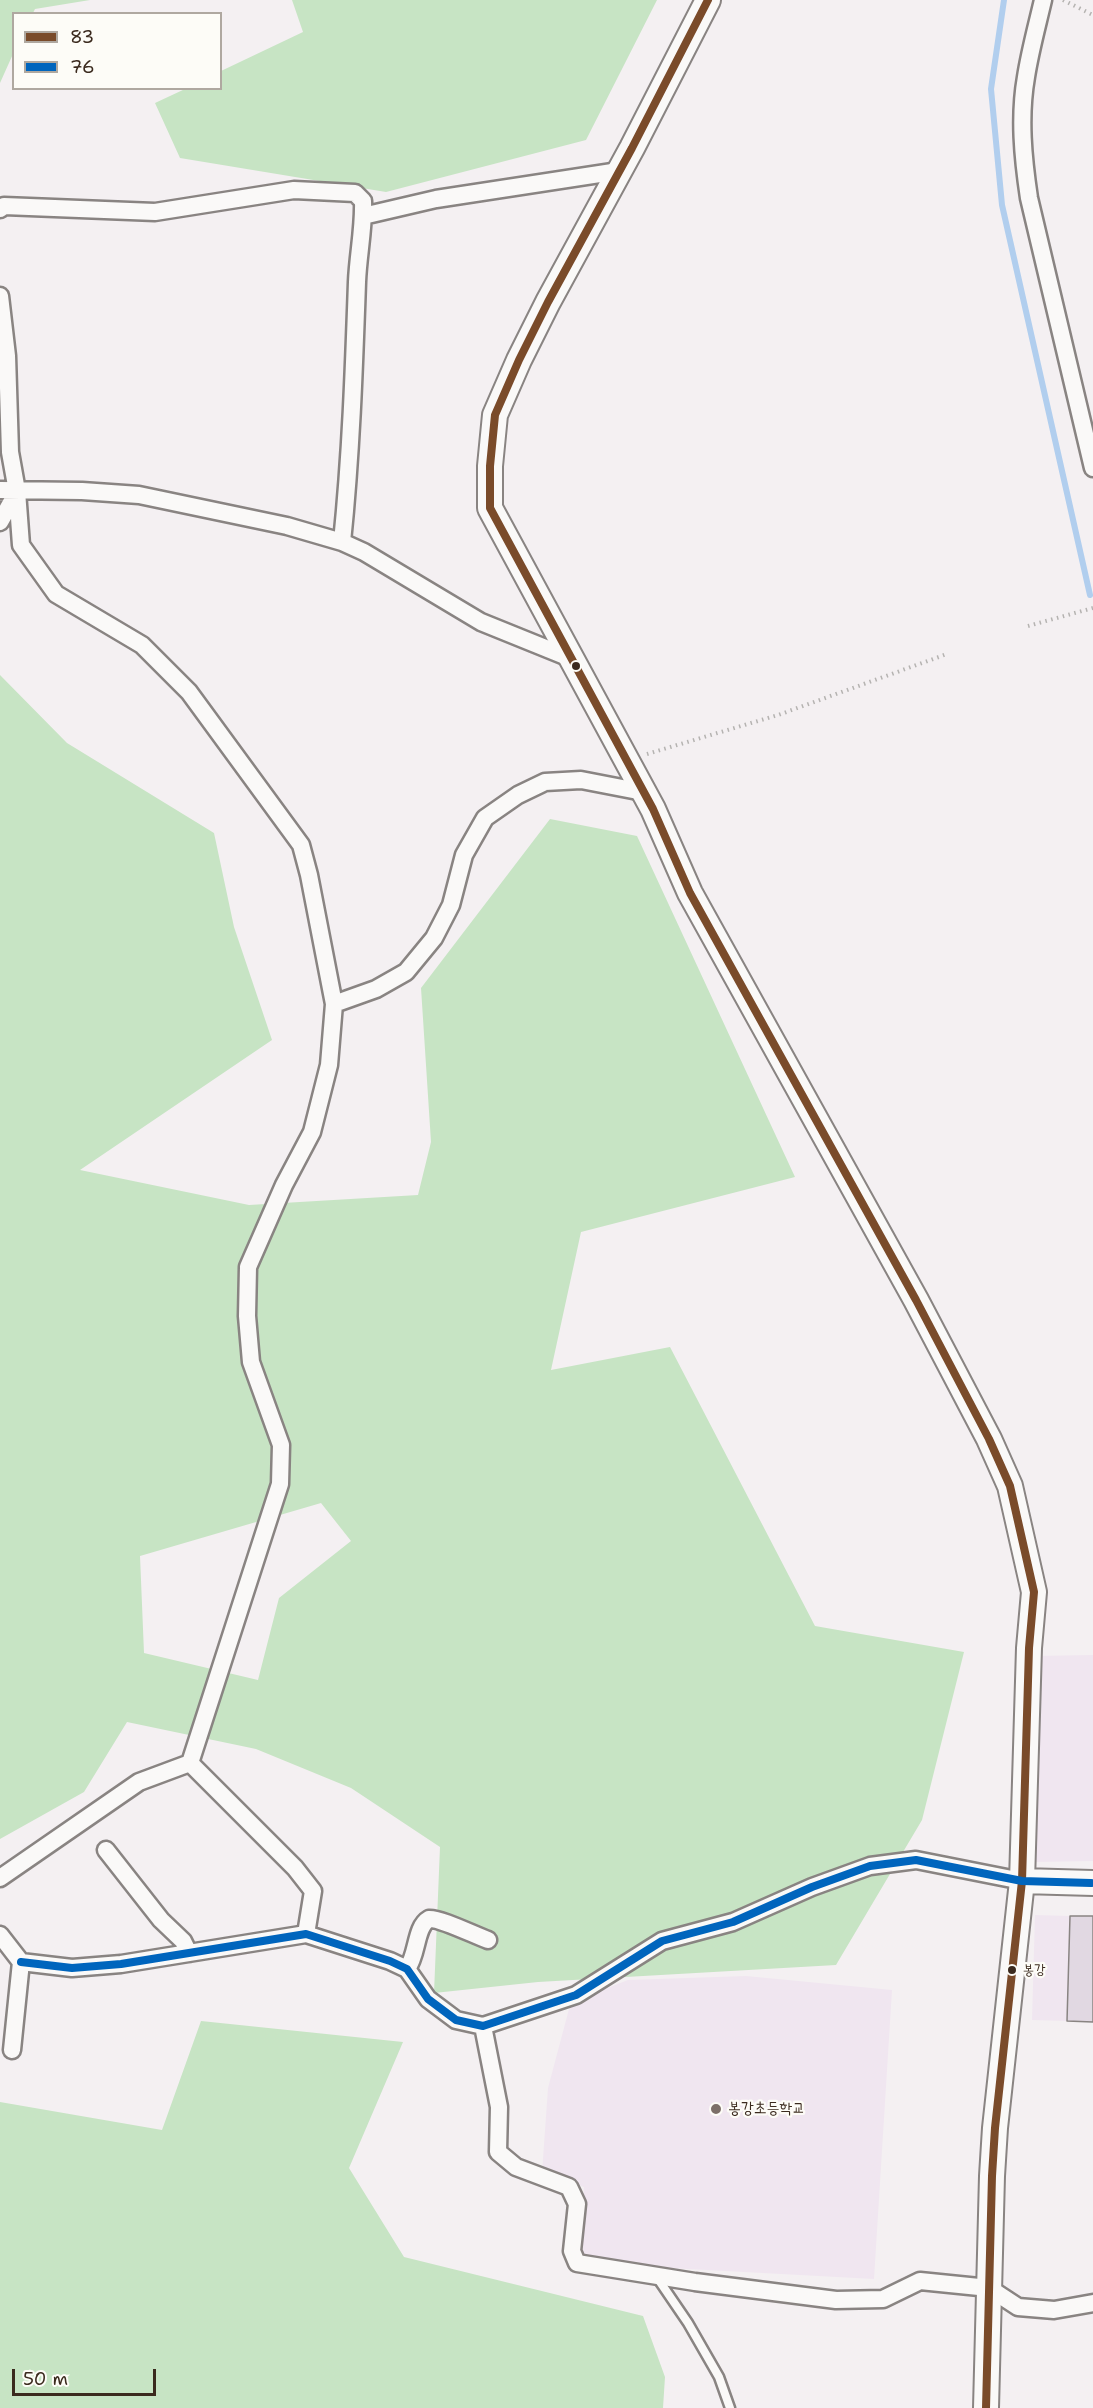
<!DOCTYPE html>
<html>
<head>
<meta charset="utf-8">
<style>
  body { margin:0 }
  #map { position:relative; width:1093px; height:2408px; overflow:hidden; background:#f4f0f2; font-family:"Shantell Sans",sans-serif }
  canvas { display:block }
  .legend { position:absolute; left:12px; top:12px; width:210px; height:78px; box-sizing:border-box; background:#fdfcf7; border:2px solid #afa8a0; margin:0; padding:8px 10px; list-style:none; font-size:18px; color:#3b2a1e }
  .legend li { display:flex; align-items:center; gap:12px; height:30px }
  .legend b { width:30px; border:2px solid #afa8a0 }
  .scale { position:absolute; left:12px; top:2369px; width:144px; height:27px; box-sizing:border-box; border:3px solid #3b2a1e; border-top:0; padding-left:8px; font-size:18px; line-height:21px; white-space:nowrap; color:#3b2a1e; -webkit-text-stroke:4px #fdfcf7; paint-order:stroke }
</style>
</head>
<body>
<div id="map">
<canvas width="1093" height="2408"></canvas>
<ul class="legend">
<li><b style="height:8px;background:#7a4b2a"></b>83</li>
<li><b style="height:8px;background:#0065bd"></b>76</li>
</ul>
<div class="scale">50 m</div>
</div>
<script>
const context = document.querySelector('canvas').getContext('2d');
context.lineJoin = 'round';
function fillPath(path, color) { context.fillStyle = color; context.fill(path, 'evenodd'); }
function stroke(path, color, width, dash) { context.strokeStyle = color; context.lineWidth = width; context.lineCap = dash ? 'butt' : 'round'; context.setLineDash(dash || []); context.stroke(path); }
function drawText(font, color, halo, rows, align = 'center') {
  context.font = font + ' "Shantell Sans","Poor Story",sans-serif'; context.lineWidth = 4.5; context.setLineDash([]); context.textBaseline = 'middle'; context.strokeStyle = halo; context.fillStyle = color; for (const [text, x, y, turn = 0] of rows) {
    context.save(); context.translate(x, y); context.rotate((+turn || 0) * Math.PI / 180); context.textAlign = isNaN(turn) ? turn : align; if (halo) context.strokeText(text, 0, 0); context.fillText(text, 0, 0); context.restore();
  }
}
const built = new Path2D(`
  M 1093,1655 L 1093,1861 L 1033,1862 L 1033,1656 Z
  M 1035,1915 L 1070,1916 L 1067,2021 L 1032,2020 Z
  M 746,1976 L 892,1990 L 874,2279 L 651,2267 L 579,2254 L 584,2187 L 542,2173 L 548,2088 L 569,2009 L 574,2001 L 628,1980 Z`);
const green = new Path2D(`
  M 0,0 L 90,0 L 35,9 L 33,13 L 14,14 L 13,54 L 0,83 Z
  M 292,0 L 657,0 L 586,140 L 386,192 L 180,158 L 155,103 L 185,89 L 220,88 L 221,71 L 303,32 Z
  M 0,675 L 67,743 L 214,833 L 234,927 L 272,1040 L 80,1170 L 249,1205 L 418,1195 L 431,1142 L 421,988 L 550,819 L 637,836 L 795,1177 L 581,1232 L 551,1370 L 670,1347 L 815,1626 L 964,1652 L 922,1820 L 836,1965 L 538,1982 L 434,1993 L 440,1847 L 351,1788 L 256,1749 L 127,1722 L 84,1792 L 0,1839 ZM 321,1503 L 351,1541 L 279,1598 L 258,1680 L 144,1653 L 140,1556 Z
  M 201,2021 L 403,2042 L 349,2168 L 404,2257 L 643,2316 L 665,2377 L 663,2408 L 0,2408 L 0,2102 L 162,2130 Z`);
const stream = new Path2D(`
  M 1004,0 L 991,89 L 1002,205 L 1090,595`);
const building = new Path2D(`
  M 1070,1916 L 1093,1916 L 1093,2022 L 1067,2021 Z`);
const path = new Path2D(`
  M 1063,0 L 1093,15
  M 1028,626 L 1093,608
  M 647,754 L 778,715 L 947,654`);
const lane = new Path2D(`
  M 656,2276 L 688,2323 L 719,2377 L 730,2408`);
const street = new Path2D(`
  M 1043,0 C 1037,26 1030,51 1026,77 C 1019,117 1023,158 1029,198 L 1093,468
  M 0,209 L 4,206 L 155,212 L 294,190 L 355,193 L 363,201 C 364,228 358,255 357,282 C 354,369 351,455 342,542
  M 363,216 L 436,199 L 619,171
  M 0,296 L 7,356 L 10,452 L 17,491 L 21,545 L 56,594 L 142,645 L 189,692 L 301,845 L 309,875 L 334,1004 L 329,1065 L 312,1132 L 284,1185 L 248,1267 L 247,1316 L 251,1362 L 281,1445 L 280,1484 L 190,1763
  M 0,490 L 82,491 L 139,495 L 287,526 L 342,542 L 364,552 L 481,622 L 570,658
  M 0,522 L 17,492
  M 334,1004 L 376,989 L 406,972 L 434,938 L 451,905 L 464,855 L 485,818 L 518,795 L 545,782 L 581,780 L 643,792
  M 190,1763 L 295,1868 L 313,1891 L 306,1934
  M 106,1850 L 161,1920 L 183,1941 L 189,1953
  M 0,1878 L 139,1782 L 190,1763
  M 0,1935 L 21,1962 L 12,2050
  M 21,1962 L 72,1968 L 121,1964 L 306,1934 L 390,1961 L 407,1969 L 428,1999 L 456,2020 L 483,2026 L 576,1995 L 662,1941 L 733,1922 L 812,1887 L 870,1866 L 916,1860 L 1022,1881
  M 407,1969 C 418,1954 415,1927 429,1919 C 440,1918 474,1935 488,1940
  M 483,2026 L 499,2107 L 498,2152 L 516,2167 L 569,2187 L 577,2204 L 572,2251 L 577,2263 L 695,2282 L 836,2300 L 883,2299 L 920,2281 L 989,2288 L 1018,2307 L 1054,2310 L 1093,2303`);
const secondary = new Path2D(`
  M 708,0 L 632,148 L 548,302 L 519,360 L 495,415 L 490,466 L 490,508 L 653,809 L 690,893 L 916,1300 L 989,1439 L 1010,1486 L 1034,1592 L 1029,1648 L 1022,1881 L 995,2128 L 992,2176 L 986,2408
  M 1022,1881 L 1093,1883`);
const bus1 = new Path2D(`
  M 708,0 L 632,148 L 548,302 L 519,360 L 495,415 L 490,466 L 490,508 L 653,809 L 690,893 L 916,1300 L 989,1439 L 1010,1486 L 1034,1592 L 1029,1648 L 1022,1881 L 995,2128 L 992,2176 L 986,2408`);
const bus2 = new Path2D(`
  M 21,1962 L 72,1968 L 121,1964 L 306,1934 L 390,1961 L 407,1969 L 428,1999 L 456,2020 L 483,2026 L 576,1995 L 662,1941 L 733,1922 L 812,1887 L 870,1866 L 916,1860 L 1022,1881 L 1091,1883`);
const markers = [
  [576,666,5,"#3b2a1e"],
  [1012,1970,5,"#3b2a1e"],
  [716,2109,6,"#7c6f68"]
];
const busNames = [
  ["봉강",1023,1970]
];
const poiNames = [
  ["봉강초등학교",728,2109]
];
fillPath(built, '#f0e6f0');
fillPath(green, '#c7e4c4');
stroke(stream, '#b1ceee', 6);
fillPath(building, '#e1d8e2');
stroke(building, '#898482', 1.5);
stroke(lane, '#898482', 13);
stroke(street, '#898482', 21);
stroke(secondary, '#898482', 28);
stroke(path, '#b5b3b1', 4, [1.5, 4.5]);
stroke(lane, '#faf9f8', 8);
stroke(street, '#faf9f8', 16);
stroke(secondary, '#faf9f8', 24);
stroke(bus1, '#7a4b2a', 8);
stroke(bus2, '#0065bd', 8);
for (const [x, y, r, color] of markers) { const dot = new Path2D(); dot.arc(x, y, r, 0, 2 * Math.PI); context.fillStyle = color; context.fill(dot); stroke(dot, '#fdfcf7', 2); }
drawText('14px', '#3b2a1e', '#fdfcf7', busNames, 'left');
drawText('16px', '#3b2a1e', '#fdfcf7', poiNames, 'left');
</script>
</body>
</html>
